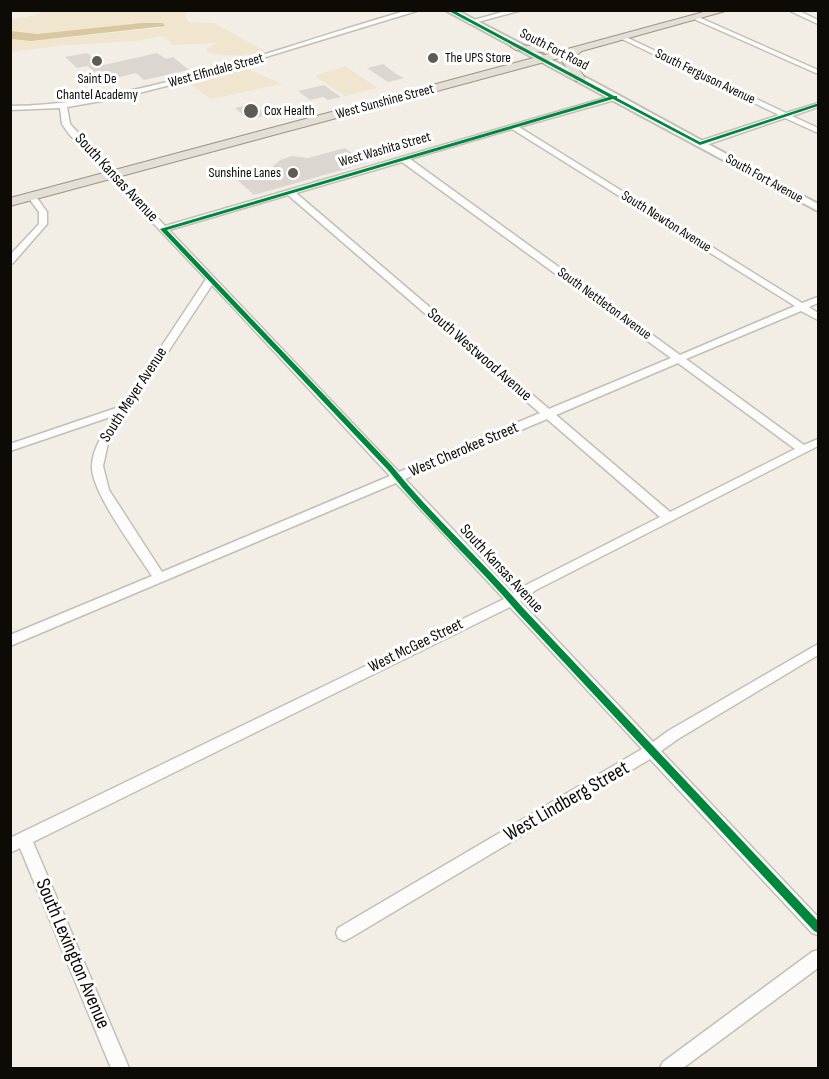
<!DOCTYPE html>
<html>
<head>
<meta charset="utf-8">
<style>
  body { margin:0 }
  #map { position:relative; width:829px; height:1079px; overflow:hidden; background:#f2eee6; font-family:"Sofia Sans Condensed",sans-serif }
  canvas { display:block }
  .frame { position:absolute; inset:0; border:12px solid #0e0b06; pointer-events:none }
</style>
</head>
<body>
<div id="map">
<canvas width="829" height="1079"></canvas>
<div class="frame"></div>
</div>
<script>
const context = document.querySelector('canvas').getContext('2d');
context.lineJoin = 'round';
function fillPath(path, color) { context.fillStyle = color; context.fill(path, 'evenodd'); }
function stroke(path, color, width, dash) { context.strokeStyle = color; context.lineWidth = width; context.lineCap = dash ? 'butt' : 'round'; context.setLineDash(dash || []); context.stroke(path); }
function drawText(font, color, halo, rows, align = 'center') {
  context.font = font + ' "Sofia Sans Condensed",sans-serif'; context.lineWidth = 6; context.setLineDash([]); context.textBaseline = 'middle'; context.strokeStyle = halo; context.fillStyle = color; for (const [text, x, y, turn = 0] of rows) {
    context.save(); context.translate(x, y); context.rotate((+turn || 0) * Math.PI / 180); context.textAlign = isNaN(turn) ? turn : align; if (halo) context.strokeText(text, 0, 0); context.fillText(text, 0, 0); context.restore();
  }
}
const green = new Path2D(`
  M 192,10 L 185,14 L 188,22 L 214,23 L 265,51 C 250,56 224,57 208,53 L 207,49 L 216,43 L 173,45 L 163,36 L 138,41 L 65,45 L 11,52 L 10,39 L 31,41 L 159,28 L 163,23 L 141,23 L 37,34 L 11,31 L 11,19 L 32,16 L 45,11 Z
  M 345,66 L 378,88 L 345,96 L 316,77 L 316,75 Z
  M 247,69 L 282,84 L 211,99 L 188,83 Z`);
const water = new Path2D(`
  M 141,23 L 163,23 L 165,26 L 31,41 L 11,39 L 11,31 L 37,34 Z`);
const building = new Path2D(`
  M 87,53 L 104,65 L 157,53 L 166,59 L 173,57 L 189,70 L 144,80 L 136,73 L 108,80 L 98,71 L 94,72 L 88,66 L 77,68 L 65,57 Z
  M 383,64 L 396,74 L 404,78 L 388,82 L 367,68 Z
  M 324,85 L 341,97 L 328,100 L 323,97 L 310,100 L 298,91 Z
  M 253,104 L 267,115 L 249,120 L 235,108 Z
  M 345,148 L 366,163 L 254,195 L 235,178 L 270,169 L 280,160 L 292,156 L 308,158 Z`);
const minor = new Path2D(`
  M 408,10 L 420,10 L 190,80 L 119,98 L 67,107 L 70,124 L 165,226 L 615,95 L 618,95 L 618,99 L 519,127 L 802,303 L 818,297 L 818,303 L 809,307 L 818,313 L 818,320 L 801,311 L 686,359 L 804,445 L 818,439 L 818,446 L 536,590 L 520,601 L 653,742 L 668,731 L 818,644 L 818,655 L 678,739 L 661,751 L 818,917 L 818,935 L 812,933 L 650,759 L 350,938 L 344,941 L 338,938 L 336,933 L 338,928 L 642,749 L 510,607 L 33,842 L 129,1068 L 111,1068 L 20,848 L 10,853 L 10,838 L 504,599 L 396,483 L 10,646 L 10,635 L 152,576 C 137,552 90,491 92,465 C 93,446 106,430 116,415 L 10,451 L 10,444 L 122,406 L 206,279 L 69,134 L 62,124 L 60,108 L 10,110 L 10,106 C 63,106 113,95 163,83 C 246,62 326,34 408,10 ZM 512,129 L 795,306 L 680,355 L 410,159 ZM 402,162 L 671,358 L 549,409 L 296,193 ZM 288,195 L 540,413 L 399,472 L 169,230 ZM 212,285 L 390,476 L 162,572 L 109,490 L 103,466 L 108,443 ZM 678,363 L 795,449 L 670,512 L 556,415 ZM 547,419 L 660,517 L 528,584 L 513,593 L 405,479 Z
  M 509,10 L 522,10 L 470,24 L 467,22 Z
  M 788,10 L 797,10 L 818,20 L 818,24 Z
  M 696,16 L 818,70 L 818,74 L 694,19 L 693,18 Z
  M 622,37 L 626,37 L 786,113 L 818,103 L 818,107 L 792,116 L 818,128 L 818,133 L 785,118 L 703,146 L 697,146 L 697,142 L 779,115 L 622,39 Z
  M 29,195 L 35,195 L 47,212 L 47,224 L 13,263 L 10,264 L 10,255 L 39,224 L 39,212 L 28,197 Z
  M 818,950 L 818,968 L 683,1068 L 660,1068 L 663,1062 L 812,952 Z`);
const tertiary = new Path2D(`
  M 445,10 L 456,10 L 598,84 L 818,204 L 818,211 Z`);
const primary = new Path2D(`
  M 711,10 L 729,10 L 582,51 L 574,57 L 573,61 L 586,79 L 584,81 L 576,81 L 562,61 L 563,57 L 10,206 L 10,198 L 552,53 L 516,50 L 511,47 L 512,45 L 555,47 L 560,51 Z`);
const cycleway = new Path2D(`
  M 453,10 L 614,96 L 617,96 L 617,98 L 700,142 L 816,104 L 818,104 L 818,106 L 700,145 L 613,99 L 167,230 L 392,466 C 433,517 482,560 524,609 L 818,921 L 818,933 L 814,931 L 518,613 C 477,564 427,520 388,470 L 160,229 L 609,97 L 447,10 Z`);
const markers = [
  [433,58,6,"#5e5a54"],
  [97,61,6,"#5e5a54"],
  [251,111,8,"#5e5a54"],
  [293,173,6,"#5e5a54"]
];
const farStreetnames = [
  ["South Fort Road",554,50,27],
  ["West Elfindale Street",216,71,-15],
  ["South Ferguson Avenue",705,77,26],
  ["West Sunshine Street",385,102,-15],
  ["West Washita Street",385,150,-16],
  ["South Fort Avenue",764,179,29],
  ["South Newton Avenue",666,222,32],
  ["South Nettleton Avenue",604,304,36]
];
const farPoinames = [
  ["The UPS Store",445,58],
  ["Saint De",97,79,"center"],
  ["Chantel Academy",97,95,"center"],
  ["Cox Health",264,111],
  ["Sunshine Lanes",281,173,"right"]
];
const streetNames = [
  ["South Kansas Avenue",116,178,47],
  ["South Westwood Avenue",479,355,41],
  ["South Meyer Avenue",134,395,-57],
  ["West Cherokee Street",464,450,-23],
  ["South Kansas Avenue",501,569,47],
  ["West McGee Street",416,646,-26]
];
const nearStreetnames = [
  ["West Lindberg Street",567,802,-30],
  ["South Lexington Avenue",72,954,67]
];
fillPath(green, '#f0e6cf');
fillPath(water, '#d9c79f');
fillPath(building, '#dbd7d0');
stroke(minor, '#c2bfb8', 3);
stroke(tertiary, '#c2bfb8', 4);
stroke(primary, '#9c9584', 2);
fillPath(minor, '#fdfcfb');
fillPath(tertiary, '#fdfcfb');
fillPath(primary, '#e3dfd6');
fillPath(cycleway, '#00873e');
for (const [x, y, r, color] of markers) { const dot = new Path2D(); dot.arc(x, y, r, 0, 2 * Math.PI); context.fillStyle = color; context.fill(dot); stroke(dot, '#fff', 2); }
drawText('14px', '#0e0b06', '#fff', farStreetnames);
drawText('14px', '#0e0b06', '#fff', farPoinames, 'left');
drawText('16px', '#0e0b06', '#fff', streetNames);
drawText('20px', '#0e0b06', '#fff', nearStreetnames);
</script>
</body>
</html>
